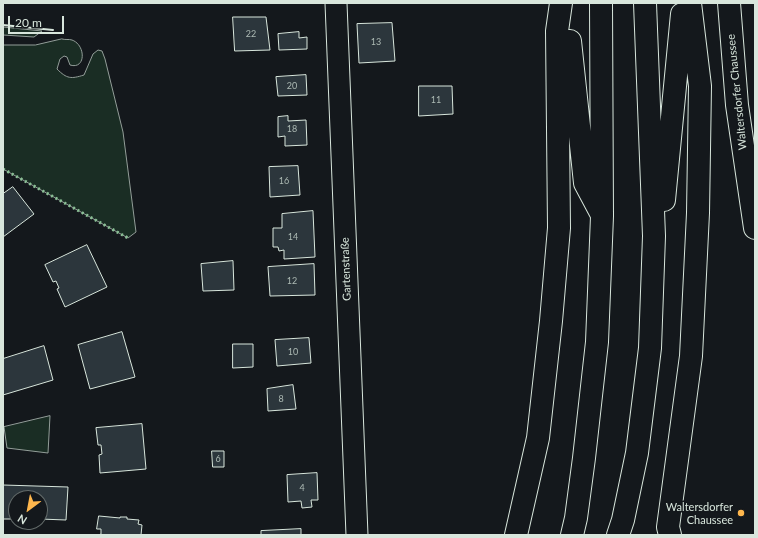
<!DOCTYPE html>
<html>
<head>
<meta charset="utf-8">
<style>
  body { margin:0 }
  #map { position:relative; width:758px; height:538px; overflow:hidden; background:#14181c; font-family:Lato,sans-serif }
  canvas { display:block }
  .frame { position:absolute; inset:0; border:4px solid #d8e6dc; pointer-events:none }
  .north { position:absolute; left:8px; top:490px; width:40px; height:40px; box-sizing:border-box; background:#14181c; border:1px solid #626a69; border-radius:50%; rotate:212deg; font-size:11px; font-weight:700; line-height:16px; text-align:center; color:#d8e6dc }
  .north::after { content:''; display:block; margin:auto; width:14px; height:18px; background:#ffb74d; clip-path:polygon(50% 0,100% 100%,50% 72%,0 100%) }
  .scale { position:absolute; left:8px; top:16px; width:56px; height:18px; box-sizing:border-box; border:2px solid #d8e6dc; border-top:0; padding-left:5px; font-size:12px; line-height:14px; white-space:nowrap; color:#d8e6dc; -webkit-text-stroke:3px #14181c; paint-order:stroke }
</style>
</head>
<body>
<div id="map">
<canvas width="758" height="538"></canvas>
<div class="frame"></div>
<div class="north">N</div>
<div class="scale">20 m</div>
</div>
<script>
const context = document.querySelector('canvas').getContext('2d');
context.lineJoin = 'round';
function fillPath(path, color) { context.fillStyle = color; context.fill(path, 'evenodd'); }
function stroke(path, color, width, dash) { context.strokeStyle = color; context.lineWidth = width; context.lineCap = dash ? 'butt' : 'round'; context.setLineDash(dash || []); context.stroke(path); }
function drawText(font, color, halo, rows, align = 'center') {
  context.font = font + ' Lato,sans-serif'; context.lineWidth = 3; context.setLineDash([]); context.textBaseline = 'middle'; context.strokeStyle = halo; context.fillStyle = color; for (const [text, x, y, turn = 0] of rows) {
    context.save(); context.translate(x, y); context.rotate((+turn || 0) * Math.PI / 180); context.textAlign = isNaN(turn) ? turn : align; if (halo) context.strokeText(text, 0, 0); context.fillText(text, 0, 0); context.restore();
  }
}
const green = new Path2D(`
  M 3,27 L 42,31 L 34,37 L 3,35 Z
  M 62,39 C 65,40 69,39 72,40 C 86,45 86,70 70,65 L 67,57 L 64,56 L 60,59 L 57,69 C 67,79 71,79 84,75 L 93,54 L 98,50 L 102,51 L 105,59 L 123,132 L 136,232 L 128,238 L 3,169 L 3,45 L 35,45 Z
  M 50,416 L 48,453 L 7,448 L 4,427 Z`);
const building = new Path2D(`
  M 233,17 L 266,17 L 270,50 L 235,51 Z
  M 392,23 L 395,61 L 359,63 L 357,24 Z
  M 299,32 L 299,38 L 307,37 L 307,49 L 279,50 L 278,34 Z
  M 306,75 L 307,95 L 278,96 L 276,77 Z
  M 419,86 L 452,86 L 453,114 L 419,116 Z
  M 288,116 L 288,121 L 306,120 L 307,145 L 285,146 L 285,136 L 278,137 L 278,117 Z
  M 298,166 L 300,195 L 270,197 L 269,167 Z
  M 13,187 L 34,214 L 3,237 L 3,194 Z
  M 313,211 L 315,257 L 284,259 L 284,250 L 279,251 L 278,247 L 273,247 L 273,228 L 282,228 L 282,214 Z
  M 87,245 L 107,287 L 65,307 L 57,289 L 59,288 L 56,281 L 53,282 L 45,265 Z
  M 233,261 L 234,290 L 203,291 L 201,264 Z
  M 314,264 L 315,295 L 270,296 L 268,267 Z
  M 122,332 L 135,377 L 90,389 L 78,345 Z
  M 309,338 L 311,363 L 277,366 L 275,340 Z
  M 233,344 L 253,344 L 253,367 L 233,368 Z
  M 44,346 L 53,380 L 3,395 L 3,359 Z
  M 293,385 L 296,409 L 268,411 L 267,389 Z
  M 142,424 L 146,469 L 100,473 L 99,455 L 102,454 L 101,445 L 98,445 L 96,428 Z
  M 212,451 L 224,451 L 224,467 L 213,467 Z
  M 317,473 L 318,500 L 311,500 L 312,507 L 302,508 L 301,501 L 288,502 L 287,475 Z
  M 3,485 L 68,487 L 66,520 L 40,519 L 40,498 L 16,498 L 16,519 L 3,519 Z
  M 99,516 L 120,518 L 120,517 L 127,517 L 127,519 L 139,520 L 138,524 L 142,525 L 141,535 L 99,535 L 101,534 L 101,529 L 97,529 Z
  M 301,529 L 301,535 L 261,535 L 261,531 Z`);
const minor = new Path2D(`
  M 336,3 L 357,535`);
const major = new Path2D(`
  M 729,3 L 737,105 L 755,228`);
const highway = new Path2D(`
  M 570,41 L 585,183 L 601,213
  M 664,200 L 682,14
  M 516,535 L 538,438 L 551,321 L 559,228 L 557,31 L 561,3
  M 572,535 L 576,518 L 584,458 L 597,342 L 602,216 L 601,3
  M 618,535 L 623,520 L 637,453 L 650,348 L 654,236 L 645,3
  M 670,535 L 668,527 L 691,356 L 698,213 L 700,86 L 690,3`);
const hedge = new Path2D(`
  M 3,169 L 128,238`);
const wall = new Path2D(`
  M 3,25 L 53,30`);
const markers = [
  [741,513,4,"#ffb74d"]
];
const numberNames = [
  ["22",251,34],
  ["13",376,42],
  ["20",292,86],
  ["11",436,100],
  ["18",292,129],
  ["16",284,181],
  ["14",293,237],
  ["12",292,281],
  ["10",293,352],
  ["8",281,399],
  ["6",218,459],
  ["4",302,488]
];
const streetNames = [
  ["Waltersdorfer Chaussee",737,92,-96],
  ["Gartenstraße",346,269,-92]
];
const poiNames = [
  ["Waltersdorfer",733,507],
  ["Chaussee",733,520]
];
fillPath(green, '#1a2d24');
stroke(green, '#939e99', 1);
fillPath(building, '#2c363c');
stroke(building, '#d8e6dc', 1);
stroke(minor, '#d8e6dc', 23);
stroke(major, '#d8e6dc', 24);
stroke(highway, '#d8e6dc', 24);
stroke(minor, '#14181c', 21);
stroke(major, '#14181c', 22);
stroke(highway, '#14181c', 22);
stroke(hedge, '#8ac095', 3, [2, 3]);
stroke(wall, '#d8e6dc', 2);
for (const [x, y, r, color] of markers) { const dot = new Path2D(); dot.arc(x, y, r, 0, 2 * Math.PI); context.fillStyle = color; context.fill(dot); stroke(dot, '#14181c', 1.5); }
drawText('9px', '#adbab4', null, numberNames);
drawText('11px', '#d8e6dc', '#14181c', streetNames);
drawText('11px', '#d8e6dc', '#14181c', poiNames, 'right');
</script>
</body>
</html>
